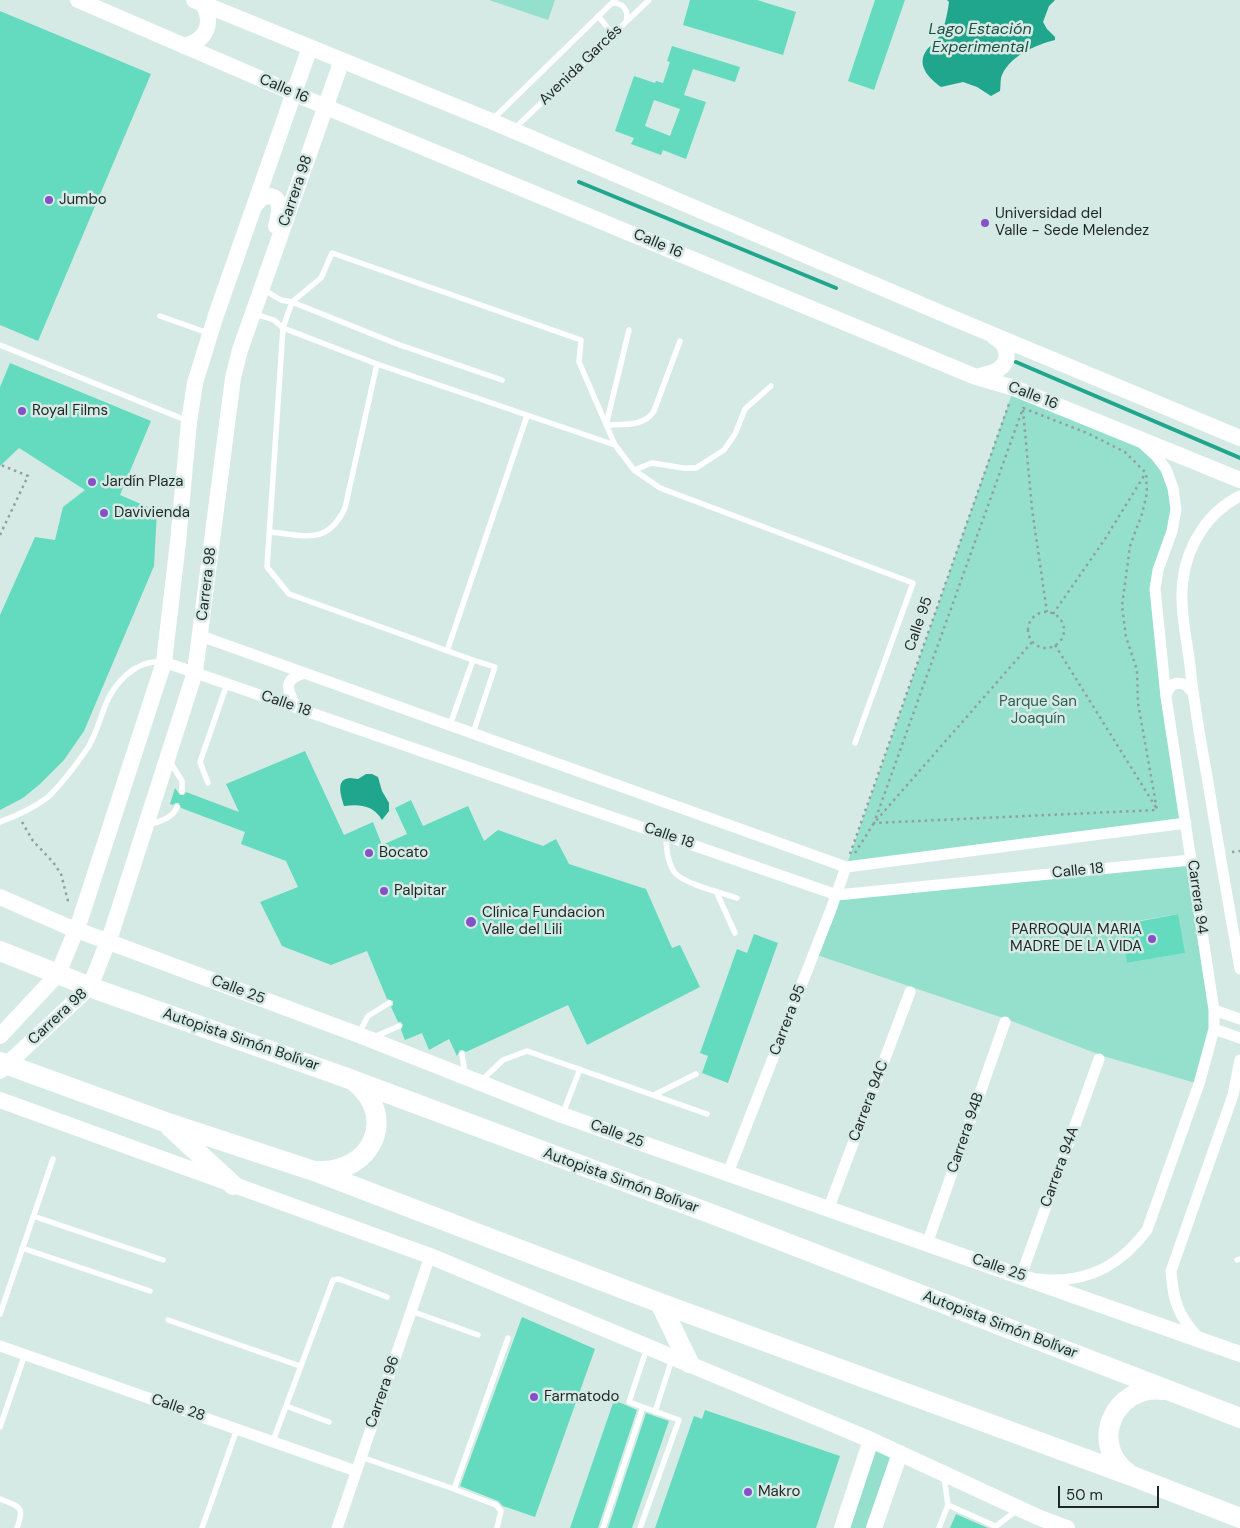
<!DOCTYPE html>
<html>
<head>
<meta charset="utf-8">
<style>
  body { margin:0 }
  #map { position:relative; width:1240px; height:1528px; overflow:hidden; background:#d5eae4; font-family:"DM Sans",sans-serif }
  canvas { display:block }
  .scale { position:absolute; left:1058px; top:1486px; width:101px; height:22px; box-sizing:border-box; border:2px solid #1f2725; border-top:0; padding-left:6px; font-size:15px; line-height:18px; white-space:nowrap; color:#1f2725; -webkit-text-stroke:4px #d5eae4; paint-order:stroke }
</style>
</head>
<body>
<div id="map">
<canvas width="1240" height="1528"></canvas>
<div class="scale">50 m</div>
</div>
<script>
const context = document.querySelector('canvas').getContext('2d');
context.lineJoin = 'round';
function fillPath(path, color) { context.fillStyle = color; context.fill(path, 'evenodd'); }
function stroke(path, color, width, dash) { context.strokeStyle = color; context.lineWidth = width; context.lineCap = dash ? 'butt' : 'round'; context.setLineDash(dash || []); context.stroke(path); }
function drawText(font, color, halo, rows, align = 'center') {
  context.font = font + ' "DM Sans",sans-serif'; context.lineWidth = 5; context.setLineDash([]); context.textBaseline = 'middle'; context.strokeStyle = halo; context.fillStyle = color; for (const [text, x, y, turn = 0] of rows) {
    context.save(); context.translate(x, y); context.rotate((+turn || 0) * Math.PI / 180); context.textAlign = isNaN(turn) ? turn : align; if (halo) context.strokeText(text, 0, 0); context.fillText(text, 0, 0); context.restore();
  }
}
const green = new Path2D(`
  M 489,0 L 555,0 L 548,20 Z
  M 1014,388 L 1127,433 L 1156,456 L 1176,509 L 1155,589 L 1186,823 L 846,867 Z
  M 1191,860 L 1214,1010 L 1199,1084 L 1103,1056 L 1009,1020 L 814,954 L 837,895 ZM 1177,914 L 1184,953 L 1127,963 L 1120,924 Z
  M 871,1440 L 900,1453 L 874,1528 L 842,1528 Z`);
const water = new Path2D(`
  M 947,0 L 1055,0 L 1049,6 L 1043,22 L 1047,29 L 1055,37 L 1055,40 C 1036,45 1011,55 1002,75 C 1000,79 1001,85 1000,91 L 991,96 L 977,87 L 963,82 L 941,87 C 930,79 916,66 926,51 C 929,46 934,44 937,40 C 945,29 947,15 949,2 Z
  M 366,774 L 372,774 L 378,777 L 382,791 L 389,803 L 389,811 L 382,820 C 373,805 360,804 344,806 C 342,798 334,779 350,778 C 353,778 355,779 358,779 Z`);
const stream = new Path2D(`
  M 579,182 L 836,288
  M 1016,362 L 1240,458`);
const building = new Path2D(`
  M 690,0 L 757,0 L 796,12 L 783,55 L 683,25 Z
  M 875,0 L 905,0 L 874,90 L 848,81 Z
  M 0,11 L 151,74 L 38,341 L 0,325 Z
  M 672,46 L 740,67 L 735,82 L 693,69 L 684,95 L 706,102 L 686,159 L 663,150 L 661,155 L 631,144 L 634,138 L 615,131 L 634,76 L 655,83 L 656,81 L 663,83 L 670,62 L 667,61 ZM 654,100 L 680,109 L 670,136 L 645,126 Z
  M 10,363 L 151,421 L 120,495 L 157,511 L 154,566 L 84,731 L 64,760 L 40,784 L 23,798 L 0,810 L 0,615 L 35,537 L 55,540 L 63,507 L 85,490 L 19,448 L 0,466 L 0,387 Z
  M 305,751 L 344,835 L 373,822 L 382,845 L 407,834 L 395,808 L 411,800 L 423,826 L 468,806 L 484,841 L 498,830 L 543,846 L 556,839 L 569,864 L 646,889 L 672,948 L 680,945 L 700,987 L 587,1045 L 568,1005 L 466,1052 L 463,1050 L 460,1050 L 457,1056 L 449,1039 L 429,1050 L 422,1033 L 405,1040 L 401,1030 L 403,1025 L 401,1022 L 398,1022 L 391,1007 L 393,1005 L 393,1001 L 387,999 L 367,951 L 331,965 L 282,946 L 260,902 L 298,887 L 286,861 L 241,844 L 245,832 L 181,808 L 179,803 L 175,803 L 173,805 L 170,804 L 175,788 L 180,795 L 184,795 L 186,792 L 239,812 L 226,784 Z
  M 1178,914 L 1185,953 L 1127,963 L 1120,925 Z
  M 754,934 L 778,943 L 728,1083 L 702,1073 L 708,1056 L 700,1053 L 737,949 L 747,953 Z
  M 522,1317 L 595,1349 L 535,1517 L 503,1506 L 498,1501 L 460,1486 Z
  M 614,1400 L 637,1410 L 598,1528 L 570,1528 Z
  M 705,1410 L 840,1456 L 816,1528 L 655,1528 L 694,1416 L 702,1419 Z
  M 646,1413 L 669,1421 L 632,1528 L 608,1528 Z
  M 956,1514 L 988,1528 L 950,1528 Z`);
const path = new Path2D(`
  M 1023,408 L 1087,433 L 1125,452 L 1146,473 L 1147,493 L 1142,514 L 1130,546 L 1122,606 L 1126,637 L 1137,670 L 1138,703 L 1157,810 L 874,823 Z
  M 1023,410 L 1032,509 L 1047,612
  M 0,535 L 28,476 L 1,465
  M1028 630a18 18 0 1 1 36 0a18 18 0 1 1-36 0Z
  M 1053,614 L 1105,539 L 1145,474
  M 1055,645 L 1157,809
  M 22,822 L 33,841 L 53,862 L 61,874 L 69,905
  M 1232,852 L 1240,851
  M 855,853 L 874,823 L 1033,641
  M 850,854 L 1010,401`);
const lane = new Path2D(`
  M 612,3 C 624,3 629,11 626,22
  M 598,16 L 613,34
  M 493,119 L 615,0
  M 515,128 L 649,0
  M 264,290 L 281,300 L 292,302 L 397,344 L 502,380
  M 255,314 L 274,320 L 283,328 L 377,364 L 615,445
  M 160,316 L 208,333
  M 629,330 L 606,425 C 624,424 644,427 654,411 L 680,341
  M 0,345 L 188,421
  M 634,470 L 652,463 L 683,468 L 696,468 L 724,450 L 735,434 L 745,409 L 771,386
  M 270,532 C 305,535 327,546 345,508 L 377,364
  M 447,651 L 527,416
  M 450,725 L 473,660 L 289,594 L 267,567 L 283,328 L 292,302 L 321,278 L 332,253 L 581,340 L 579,362 L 615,445 L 634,470 L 660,488 L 913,583 L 855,743
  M 473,733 L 495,667 L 473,660
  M 170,762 L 182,781 L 182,791
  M 208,783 L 200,762 L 227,684
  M 0,822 C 16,816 34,808 48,797 C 62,784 78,762 89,746 C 96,733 100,720 105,706 C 114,683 135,660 162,662
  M 149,825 C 160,821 173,818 177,807
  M 666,835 C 666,848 667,862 675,873 C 685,884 722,893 737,898
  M 716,891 L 735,933
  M 359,1033 L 368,1016 L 389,1003
  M 374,1037 L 399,1026
  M 462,1054 L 465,1074
  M 482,1080 L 503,1060 L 527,1051 L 707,1114
  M 654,1095 L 696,1074
  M 563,1113 L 580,1069
  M 33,1216 L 163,1260
  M 22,1248 L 150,1291
  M 1237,1260 L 1240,1259
  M 411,1311 L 478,1335
  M 0,1314 L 53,1159
  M 168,1320 L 300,1366
  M 286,1406 L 329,1422
  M 655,1412 L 672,1359
  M 0,1427 L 25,1354
  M 273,1441 L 333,1280 L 339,1279 L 387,1297
  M 361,1457 L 454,1489
  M 0,1499 C 20,1507 25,1506 17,1528
  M 948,1505 L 995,1526
  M 202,1528 L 237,1429
  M 497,1528 L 501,1511 L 496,1505 L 454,1489 L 508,1338
  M 603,1528 L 643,1407
  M 640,1528 L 679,1420 L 629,1402 L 647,1348
  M 939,1528 L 948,1505 L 944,1477
  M 994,1528 L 1017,1510`);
const street = new Path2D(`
  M 1240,496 C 1208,512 1187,545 1183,580 C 1179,606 1187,640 1190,666 C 1194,705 1201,744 1208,782 C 1218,845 1229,907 1240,969
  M 201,636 L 846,867 L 1186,823
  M 164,662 L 837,895 L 1191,860
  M 1166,696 C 1170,680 1184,679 1193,693
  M 296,707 C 287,690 282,679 305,673
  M 1214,1010 L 1240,1019
  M 1214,1029 L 1240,1038
  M 1099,1059 L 1021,1276 C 1074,1288 1115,1273 1147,1230 L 1199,1084 L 1214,1029 L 1214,1010 L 1166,697 L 1155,589 L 1158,570 L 1172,531 L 1176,509 L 1173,488 L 1166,469 L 1156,456 L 1143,444
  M 728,1173 L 830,912 L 846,867
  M 828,1210 L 910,992
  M 927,1244 L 1005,1022
  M 1198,1337 C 1178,1316 1173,1300 1171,1271 L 1233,1095 L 1240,1060
  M 0,1346 L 356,1471
  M 337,1528 L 430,1256`);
const secondary = new Path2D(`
  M 78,0 L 326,107 L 976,377 L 1014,388 L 1240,480
  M 194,0 L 491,121 L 948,316 L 1240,438
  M 184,46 C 206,41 214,24 203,4
  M 254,207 L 261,198 C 284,190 280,212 276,226
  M 976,377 C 984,374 993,374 999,369 C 1012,360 1007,343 994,337
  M 0,897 L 66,926 L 359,1035 L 562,1115 L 1240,1354
  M 0,1036 L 58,974 L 80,920 L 164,662 L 178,542 L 189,422 L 195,383 L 216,315 L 310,47
  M 0,1071 L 90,987 L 112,931 L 195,672 L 233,378 L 240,350 L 342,60
  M 0,1100 L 430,1256 L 871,1440 L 1040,1518 L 1067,1528
  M 842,1528 L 871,1440
  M 874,1528 L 900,1453`);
const highway = new Path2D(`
  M 0,951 L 98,990 L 347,1078 L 725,1219 L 1240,1418
  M 0,1062 L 165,1122 L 314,1171 L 660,1303 L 1132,1476 L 1240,1518
  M 170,1127 L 233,1185
  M 318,1171 C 372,1173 398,1117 355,1082
  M 660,1303 L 689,1363
  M 1129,1474 C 1088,1446 1113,1384 1163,1390`);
const markers = [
  [49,200,5,"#8650c8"],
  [985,223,5,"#8650c8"],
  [22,411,5,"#8650c8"],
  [92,482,5,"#8650c8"],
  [104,513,5,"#8650c8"],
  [369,853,5,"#8650c8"],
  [384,891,5,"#8650c8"],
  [471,922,6,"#8650c8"],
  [1152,939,5,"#8650c8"],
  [534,1397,5,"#8650c8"],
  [748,1492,5,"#8650c8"]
];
const streetNames = [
  ["Avenida Garcés",581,65,-44],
  ["Calle 16",284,89,23],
  ["Carrera 98",296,191,-71],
  ["Calle 16",658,244,23],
  ["Calle 16",1033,396,21],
  ["Carrera 98",207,584,-83],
  ["Calle 95",919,624,-71],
  ["Calle 18",286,704,19],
  ["Calle 18",669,836,19],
  ["Calle 18",1078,871,-6],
  ["Carrera 94",1197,897,82],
  ["Calle 25",238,990,21],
  ["Carrera 98",58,1017,-43],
  ["Carrera 95",788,1020,-69],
  ["Autopista Simón Bolívar",241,1040,19],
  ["Carrera 94C",869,1101,-69],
  ["Carrera 94B",966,1133,-71],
  ["Calle 25",617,1134,20],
  ["Carrera 94A",1060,1167,-70],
  ["Autopista Simón Bolívar",621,1181,20],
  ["Calle 25",999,1268,19],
  ["Autopista Simón Bolívar",1000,1325,21],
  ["Carrera 96",383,1392,-71],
  ["Calle 28",178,1408,19]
];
const poiNames = [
  ["Jumbo",59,200],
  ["Universidad del",995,214],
  ["Valle - Sede Melendez",995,231],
  ["Royal Films",32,411],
  ["Jardín Plaza",102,482],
  ["Davivienda",114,513],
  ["Bocato",379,853],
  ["Palpitar",394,891],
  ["Clínica Fundacion",482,913],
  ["Valle del Lili",482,930],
  ["PARROQUIA MARIA",1142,930,"right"],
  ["MADRE DE LA VIDA",1142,947,"right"],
  ["Farmatodo",544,1397],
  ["Makro",758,1492]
];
const parkNames = [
  ["Parque San",1038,702],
  ["Joaquín",1038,719]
];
const waterNames = [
  ["Lago Estación",980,30],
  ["Experimental",980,48]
];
fillPath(green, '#94e0cc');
fillPath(water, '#1fa68c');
stroke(stream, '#1fa68c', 4);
fillPath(building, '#64dbbf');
stroke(path, '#91a19c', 2.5, [2.5, 4]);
stroke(lane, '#fff', 5.5);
stroke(street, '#fff', 11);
stroke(secondary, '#fff', 16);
stroke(highway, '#fff', 20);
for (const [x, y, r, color] of markers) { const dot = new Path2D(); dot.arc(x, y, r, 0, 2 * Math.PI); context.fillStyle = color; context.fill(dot); stroke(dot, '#d5eae4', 2); }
drawText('15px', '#1f2725', '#d5eae4', streetNames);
drawText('15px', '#1f2725', '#d5eae4', poiNames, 'left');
drawText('15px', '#2e6054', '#d5eae4', parkNames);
drawText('italic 16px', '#1d5044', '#d5eae4', waterNames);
</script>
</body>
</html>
